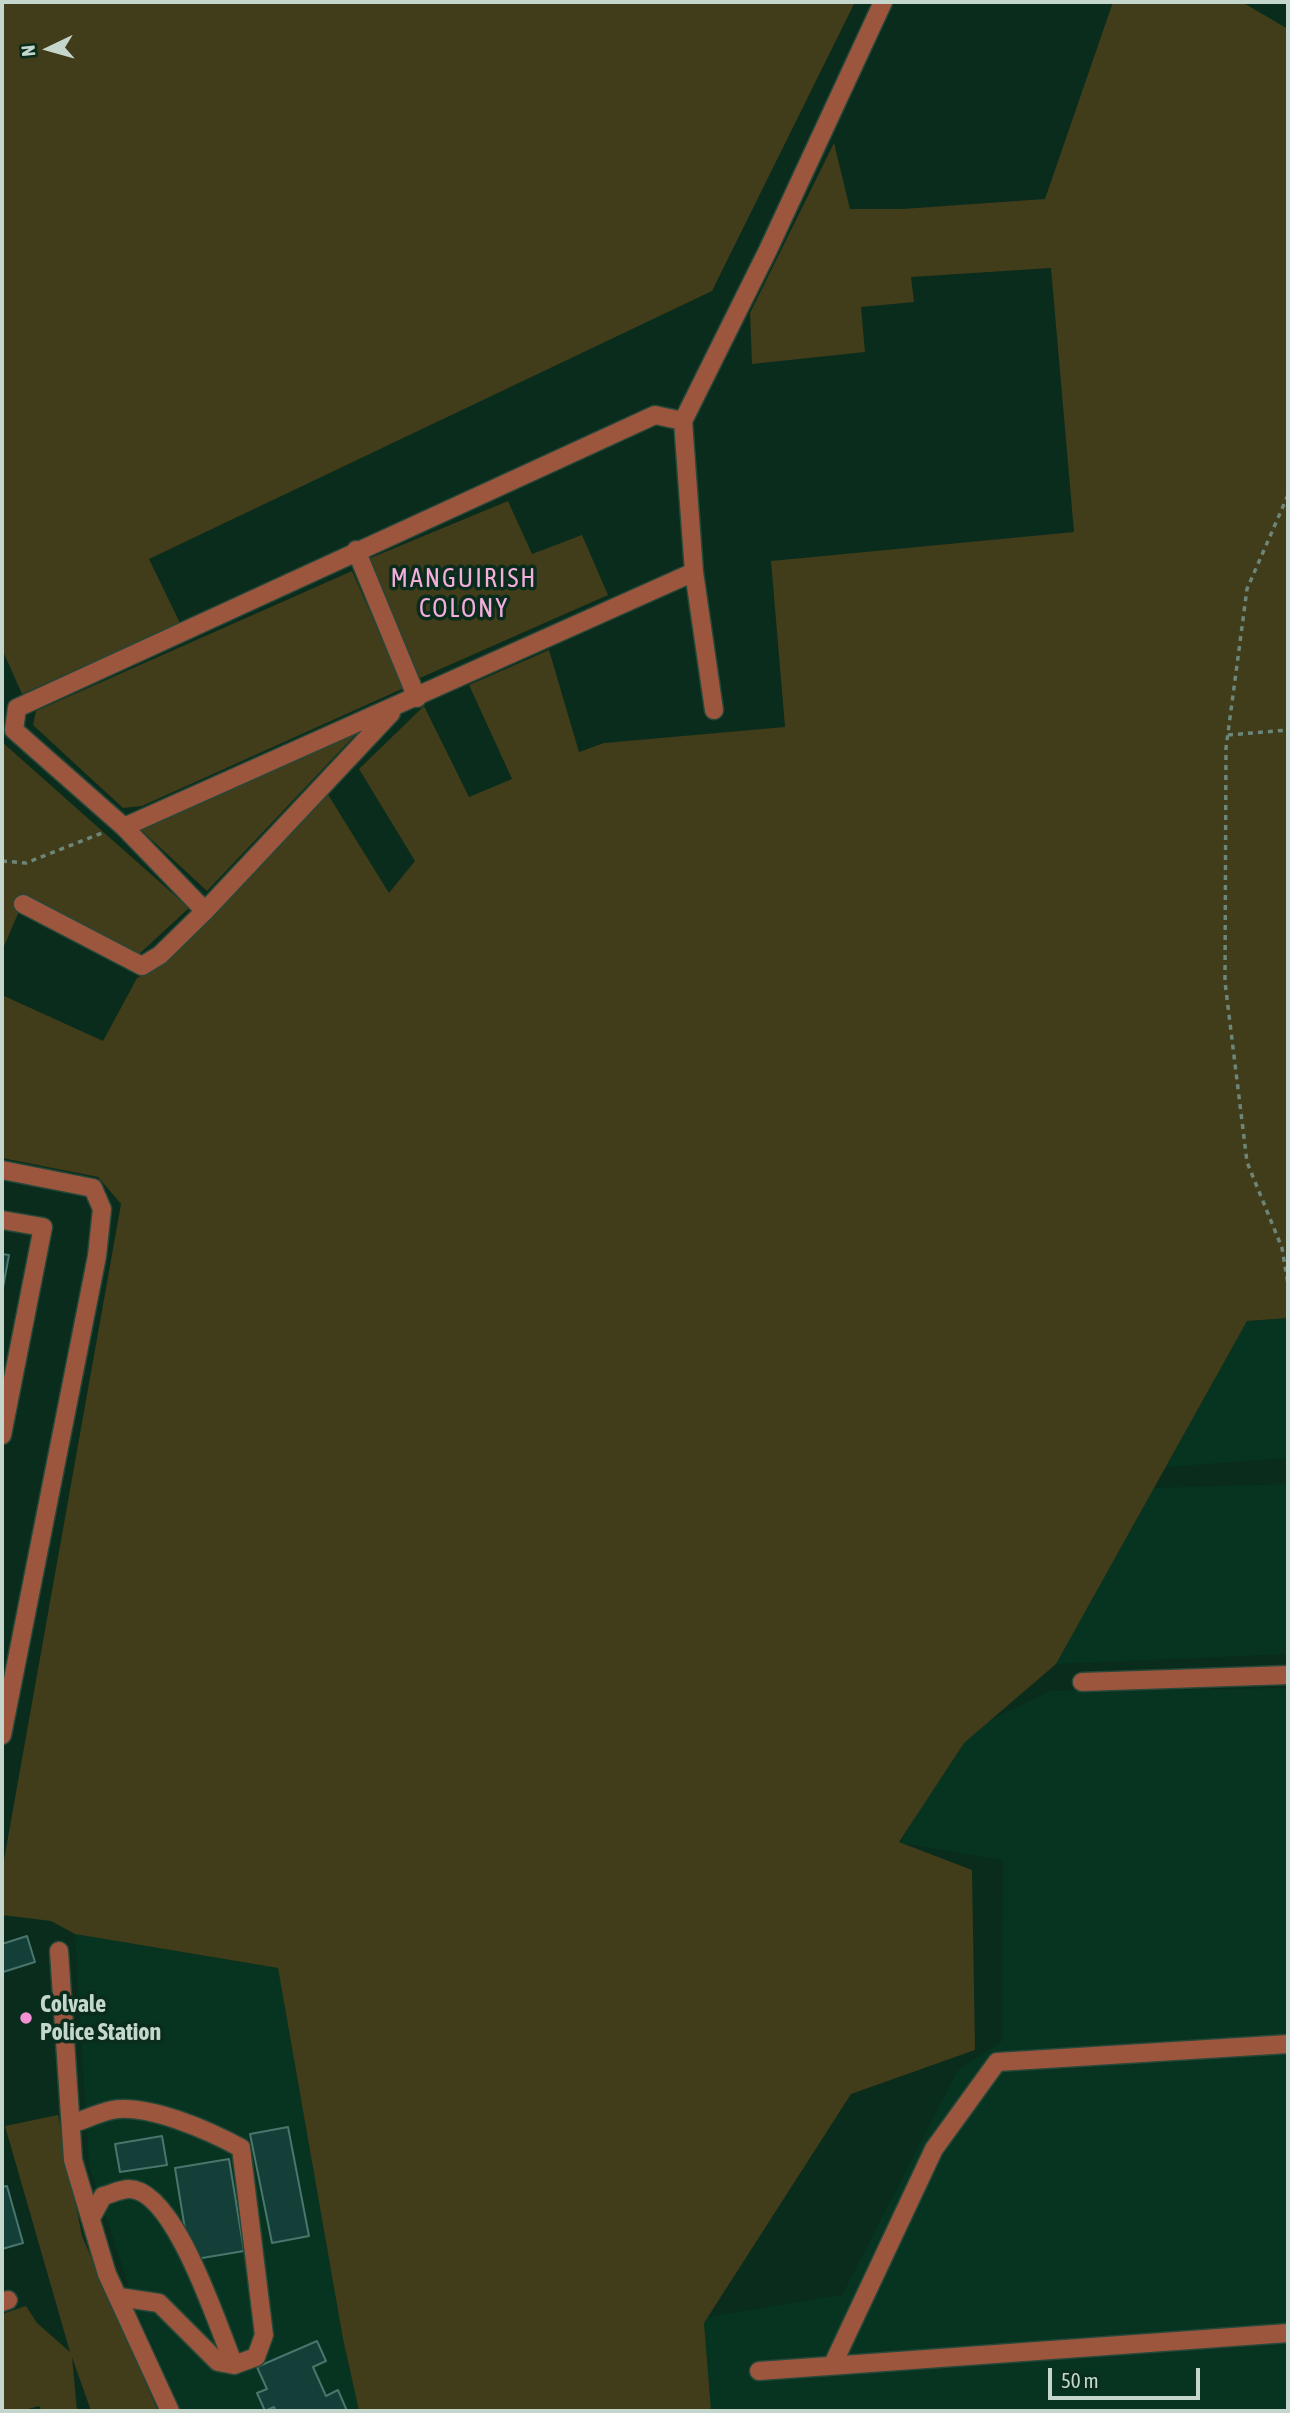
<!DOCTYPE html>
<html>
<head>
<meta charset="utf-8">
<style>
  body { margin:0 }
  #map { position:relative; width:1290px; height:2413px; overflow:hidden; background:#092c1c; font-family:"Asap Condensed",sans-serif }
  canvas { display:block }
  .frame { position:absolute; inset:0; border:4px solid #c5d7cc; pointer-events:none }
  .north { position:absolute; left:14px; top:14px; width:70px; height:70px; -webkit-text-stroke:5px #092c1c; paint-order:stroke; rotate:265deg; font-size:19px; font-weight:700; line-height:28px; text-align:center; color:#c5d7cc }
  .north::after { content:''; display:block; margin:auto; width:24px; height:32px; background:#c5d7cc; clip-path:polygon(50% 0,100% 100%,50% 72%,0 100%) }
  .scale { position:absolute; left:1048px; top:2368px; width:152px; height:32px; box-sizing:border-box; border:4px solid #c5d7cc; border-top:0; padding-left:9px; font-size:21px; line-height:24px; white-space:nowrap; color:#c5d7cc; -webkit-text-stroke:5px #092c1c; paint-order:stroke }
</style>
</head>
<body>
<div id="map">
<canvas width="1290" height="2413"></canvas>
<div class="frame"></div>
<div class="north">N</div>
<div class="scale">50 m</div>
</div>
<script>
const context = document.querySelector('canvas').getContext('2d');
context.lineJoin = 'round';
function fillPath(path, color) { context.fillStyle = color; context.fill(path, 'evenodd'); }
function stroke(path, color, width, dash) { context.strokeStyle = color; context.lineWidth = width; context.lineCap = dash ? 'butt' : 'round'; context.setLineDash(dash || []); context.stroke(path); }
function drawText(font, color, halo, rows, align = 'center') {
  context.font = font + ' "Asap Condensed",sans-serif'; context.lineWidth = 7; context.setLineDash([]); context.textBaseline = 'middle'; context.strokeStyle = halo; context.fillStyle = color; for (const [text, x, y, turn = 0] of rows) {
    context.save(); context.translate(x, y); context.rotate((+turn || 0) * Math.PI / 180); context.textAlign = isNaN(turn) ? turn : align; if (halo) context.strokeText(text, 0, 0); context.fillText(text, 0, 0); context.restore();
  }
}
const built = new Path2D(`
  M 1288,1318 L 1288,1458 L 1166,1467 L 1247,1321 Z
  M 1288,1484 L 1288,1654 L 1056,1664 L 1154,1488 Z
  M 1288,1688 L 1288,2411 L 700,2411 L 692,2320 L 842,2295 L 958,2070 L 1002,2041 L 1003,1860 L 900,1843 L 962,1734 L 1050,1691 Z
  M 75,1934 L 278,1968 L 343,2339 L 359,2411 L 182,2411 L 138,2314 L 89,2165 Z`);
const green = new Path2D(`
  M 2,2 L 855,2 L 712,291 L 149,559 L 180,623 L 22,694 L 2,649 Z
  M 1113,2 L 1242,2 L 1288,29 L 1288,1318 L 1247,1321 L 1056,1664 L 964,1743 L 899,1842 L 972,1870 L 975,2050 L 851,2094 L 704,2323 L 711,2411 L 359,2411 L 343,2339 L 278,1968 L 75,1934 L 51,1921 L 2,1915 L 2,1871 L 121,1204 L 98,1177 L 2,1158 L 2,995 L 103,1041 L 137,978 L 165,963 L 327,793 L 389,893 L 415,861 L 359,769 L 424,706 L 469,797 L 512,779 L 469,685 L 549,650 L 579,752 L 604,743 L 785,727 L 771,561 L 1074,532 L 1051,268 L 911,277 L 914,302 L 861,307 L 865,352 L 752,364 L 750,313 L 834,143 L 850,209 L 902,209 L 1045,199 Z
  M 508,501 L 532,554 L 582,535 L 608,595 L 420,678 L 368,559 Z
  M 352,571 L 404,688 L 142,806 L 123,808 L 33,725 L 36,711 Z
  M 357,733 L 207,891 L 139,828 Z
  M 2,742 L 189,908 L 137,956 L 26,895 L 2,951 Z
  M 58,2115 L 82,2236 L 158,2411 L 91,2411 L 72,2357 L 77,2411 L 42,2411 L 39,2406 L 21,2411 L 2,2411 L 2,2314 L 26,2306 L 37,2323 L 70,2352 L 5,2126 Z`);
const building = new Path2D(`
  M 2,1254 L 9,1255 L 2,1293 Z
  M 27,1936 L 35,1962 L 3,1972 L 2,1944 Z
  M 288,2127 L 309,2236 L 272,2243 L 250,2134 Z
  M 162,2136 L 167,2165 L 120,2172 L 115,2144 Z
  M 229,2159 L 244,2251 L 190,2260 L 175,2168 Z
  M 7,2186 L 23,2243 L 2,2249 L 2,2187 Z
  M 317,2341 L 326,2361 L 313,2367 L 326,2396 L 338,2390 L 347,2411 L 276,2411 L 274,2407 L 265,2411 L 257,2393 L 267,2389 L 257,2367 Z`);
const path = new Path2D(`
  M 1288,495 L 1247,589 L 1226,748 L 1225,982 L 1247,1162 L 1282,1248 L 1288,1284
  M 1228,735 L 1288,730
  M 2,861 L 26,863 L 102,833`);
const minor = new Path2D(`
  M 356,550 L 417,698
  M 694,572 L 714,710
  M 124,827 L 694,572 L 683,421 L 768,250 L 883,2
  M 23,904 L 142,966 L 160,955 L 205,911 L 391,713
  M 205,911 L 124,827 L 14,730 L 17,708 L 655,415 L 683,421
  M 2,1170 L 93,1188 L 102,1209 L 97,1256 L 2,1735
  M 2,1220 L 43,1227 L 2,1435
  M 1082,1682 L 1288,1675
  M 59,1951 L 73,2160 L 107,2274 L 170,2411
  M 71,2124 C 84,2120 98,2113 112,2110 C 147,2103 210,2131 241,2148 L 264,2335 L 256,2357 L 234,2365 L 218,2362 L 159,2303 L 119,2297
  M 91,2218 L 103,2196 C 111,2194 121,2189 129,2189 C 175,2189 218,2327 234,2365
  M 2,2302 L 8,2300
  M 833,2364 L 934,2149 L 997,2062 L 1288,2044
  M 759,2371 L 1288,2333`);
const markers = [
  [26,2018,7,"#f491d4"]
];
const poiNames = [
  ["Colvale",40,2004],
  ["Police Station",40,2032]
];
const neighbourhoodNames = [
  ["MANGUIRISH",464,579],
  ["COLONY",464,609]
];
fillPath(built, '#063420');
fillPath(green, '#413c1a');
fillPath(building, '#133f38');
stroke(building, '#4a756d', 2);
stroke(minor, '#274738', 21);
stroke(path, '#6c8679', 3.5, [5, 5]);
stroke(minor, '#9c563e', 18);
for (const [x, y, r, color] of markers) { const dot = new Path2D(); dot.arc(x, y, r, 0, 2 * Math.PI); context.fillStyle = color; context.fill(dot); stroke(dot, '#092c1c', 2.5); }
drawText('bold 24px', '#c5d7cc', '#092c1c', poiNames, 'left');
context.letterSpacing = '2px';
drawText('26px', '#f3aedb', '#092c1c', neighbourhoodNames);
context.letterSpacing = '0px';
</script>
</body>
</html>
